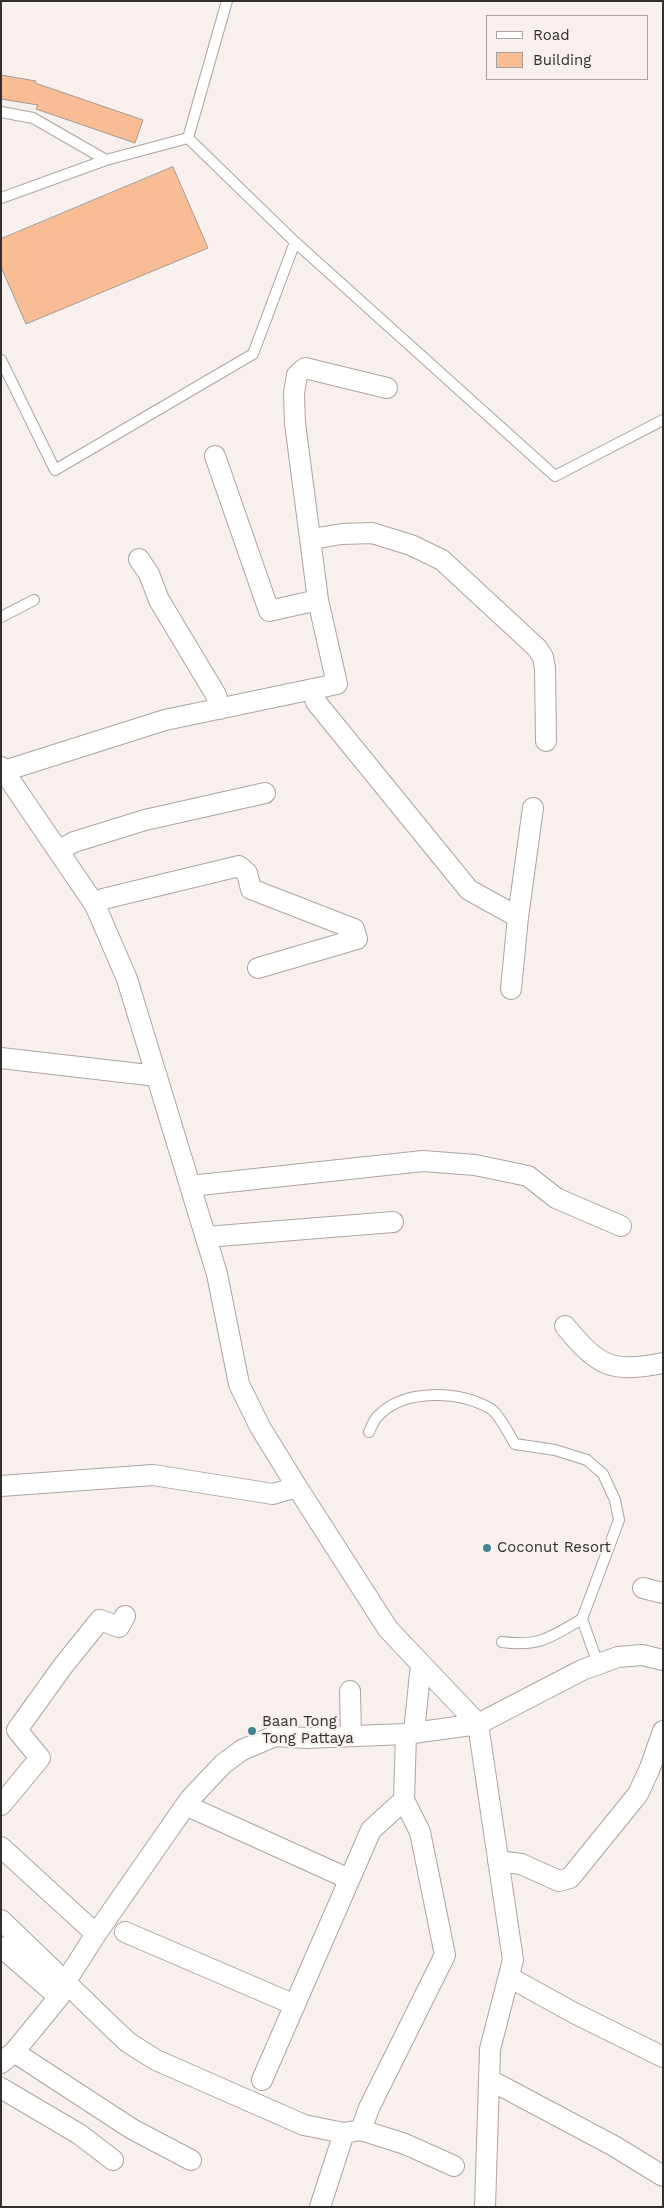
<!DOCTYPE html>
<html>
<head>
<meta charset="utf-8">
<style>
  body { margin:0 }
  #map { position:relative; width:664px; height:2208px; overflow:hidden; background:#f8f0ec; font-family:"Work Sans",sans-serif }
  canvas { display:block }
  .frame { position:absolute; inset:0; border:2px solid #32302e; pointer-events:none }
  .legend { position:absolute; left:486px; top:15px; width:162px; height:65px; box-sizing:border-box; background:#f8f0ec; border:1px solid #a9a3a0; margin:0; padding:6px 9px; list-style:none; font-size:15px; color:#32302e }
  .legend li { display:flex; align-items:center; gap:10px; height:25px }
  .legend b { width:25px; border:1px solid #a9a3a0 }
</style>
</head>
<body>
<div id="map">
<canvas width="664" height="2208"></canvas>
<div class="frame"></div>
<ul class="legend">
<li><b style="height:6px;background:#fff"></b>Road</li>
<li><b style="height:14px;background:#f8bd94"></b>Building</li>
</ul>
</div>
<script>
const context = document.querySelector('canvas').getContext('2d');
context.lineJoin = 'round';
function fillPath(path, color) { context.fillStyle = color; context.fill(path, 'evenodd'); }
function stroke(path, color, width, dash) { context.strokeStyle = color; context.lineWidth = width; context.lineCap = dash ? 'butt' : 'round'; context.setLineDash(dash || []); context.stroke(path); }
function drawText(font, color, halo, rows, align = 'center') {
  context.font = font + ' "Work Sans",sans-serif'; context.lineWidth = 4.5; context.setLineDash([]); context.textBaseline = 'middle'; context.strokeStyle = halo; context.fillStyle = color; for (const [text, x, y, turn = 0] of rows) {
    context.save(); context.translate(x, y); context.rotate((+turn || 0) * Math.PI / 180); context.textAlign = isNaN(turn) ? turn : align; if (halo) context.strokeText(text, 0, 0); context.fillText(text, 0, 0); context.restore();
  }
}
const building = new Path2D(`
  M 1,75 L 36,81 L 35,83 L 143,120 L 135,143 L 36,109 L 38,105 L 1,99 Z
  M 173,167 L 208,248 L 26,324 L 1,267 L 1,239 Z`);
const lane = new Path2D(`
  M 227,1 L 188,138 L 295,242 L 555,476 L 663,420
  M 1,112 L 33,118 L 106,160
  M 1,198 L 106,160 L 188,138
  M 1,360 L 55,470 L 253,354 L 295,242
  M 1,617 L 34,600
  M 369,1432 C 372,1426 374,1419 379,1415 C 406,1388 460,1391 491,1409 C 499,1414 510,1436 515,1444 L 555,1450 L 587,1460 L 603,1474 L 615,1500 L 619,1520 L 582,1619 L 598,1664
  M 502,1642 C 540,1647 551,1637 582,1619`);
const street = new Path2D(`
  M 215,456 L 269,611 L 318,600
  M 311,539 L 342,534 L 372,533 L 411,545 L 442,560 L 537,648 L 543,657 L 545,668 L 546,741
  M 139,559 L 149,574 L 159,600 L 216,695 L 220,709
  M 312,689 L 316,702 L 469,890 L 518,917
  M 1,767 L 95,905 L 127,979 L 217,1274 L 239,1384 L 260,1427 L 297,1487 L 388,1629 L 478,1724 L 513,1960 L 490,2049 L 485,2207
  M 4,771 L 165,720 L 337,684 L 318,600 L 295,423 L 294,393 L 297,375 L 305,368 L 387,388
  M 59,850 L 74,842 L 145,820 L 265,793
  M 95,905 L 103,899 L 239,866 L 247,873 L 251,889 L 354,929 L 357,939 L 258,968
  M 511,989 L 518,917 L 533,808
  M 1,1058 L 157,1076
  M 190,1186 L 423,1161 L 475,1165 L 528,1176 L 556,1198 L 621,1226
  M 206,1237 L 393,1222
  M 565,1326 C 599,1367 611,1373 663,1363
  M 1,1486 L 153,1475 L 273,1494 L 297,1487
  M 643,1588 L 663,1593
  M 350,1691 L 351,1736
  M 414,1732 L 421,1664
  M 1,1805 L 40,1758 L 17,1730 L 63,1666 L 100,1620 L 119,1627 L 125,1616
  M 194,1809 L 349,1879
  M 1,1847 L 96,1934
  M 498,1861 L 521,1864 L 559,1881 L 570,1878 L 638,1794 L 650,1768 L 663,1731
  M 1,1920 L 118,2033 L 129,2043 L 156,2060 L 304,2125 L 344,2133 L 361,2130 L 405,2144 L 454,2166
  M 125,1932 L 295,2005
  M 1,1947 L 59,1997
  M 509,1977 L 574,2013 L 663,2057
  M 14,2052 L 132,2129 L 191,2160
  M 1,2063 L 14,2052 L 59,1997 L 66,1981 L 96,1934 L 190,1799 L 223,1764 L 242,1750 L 275,1736 L 306,1738 L 406,1734 L 478,1724 L 582,1670 L 618,1657 L 642,1655 L 663,1660
  M 262,2080 L 371,1830 L 404,1800
  M 490,2080 L 614,2146 L 663,2176
  M 1,2088 L 79,2134 L 113,2160
  M 361,2130 L 369,2108 L 445,1955 L 420,1832 L 404,1800 L 406,1734
  M 320,2207 L 344,2133`);
const markers = [
  [487,1548,5,"#408691"],
  [252,1731,5,"#408691"]
];
const poiNames = [
  ["Coconut Resort",497,1548],
  ["Baan Tong",262,1722],
  ["Tong Pattaya",262,1739]
];
fillPath(building, '#f8bd94');
stroke(building, '#a09a96', 1);
stroke(lane, '#aca5a1', 12);
stroke(street, '#aca5a1', 22);
stroke(lane, '#fff', 10);
stroke(street, '#fff', 20);
for (const [x, y, r, color] of markers) { const dot = new Path2D(); dot.arc(x, y, r, 0, 2 * Math.PI); context.fillStyle = color; context.fill(dot); stroke(dot, '#f8f0ec', 2); }
drawText('15px', '#32302e', '#f8f0ec', poiNames, 'left');
</script>
</body>
</html>
